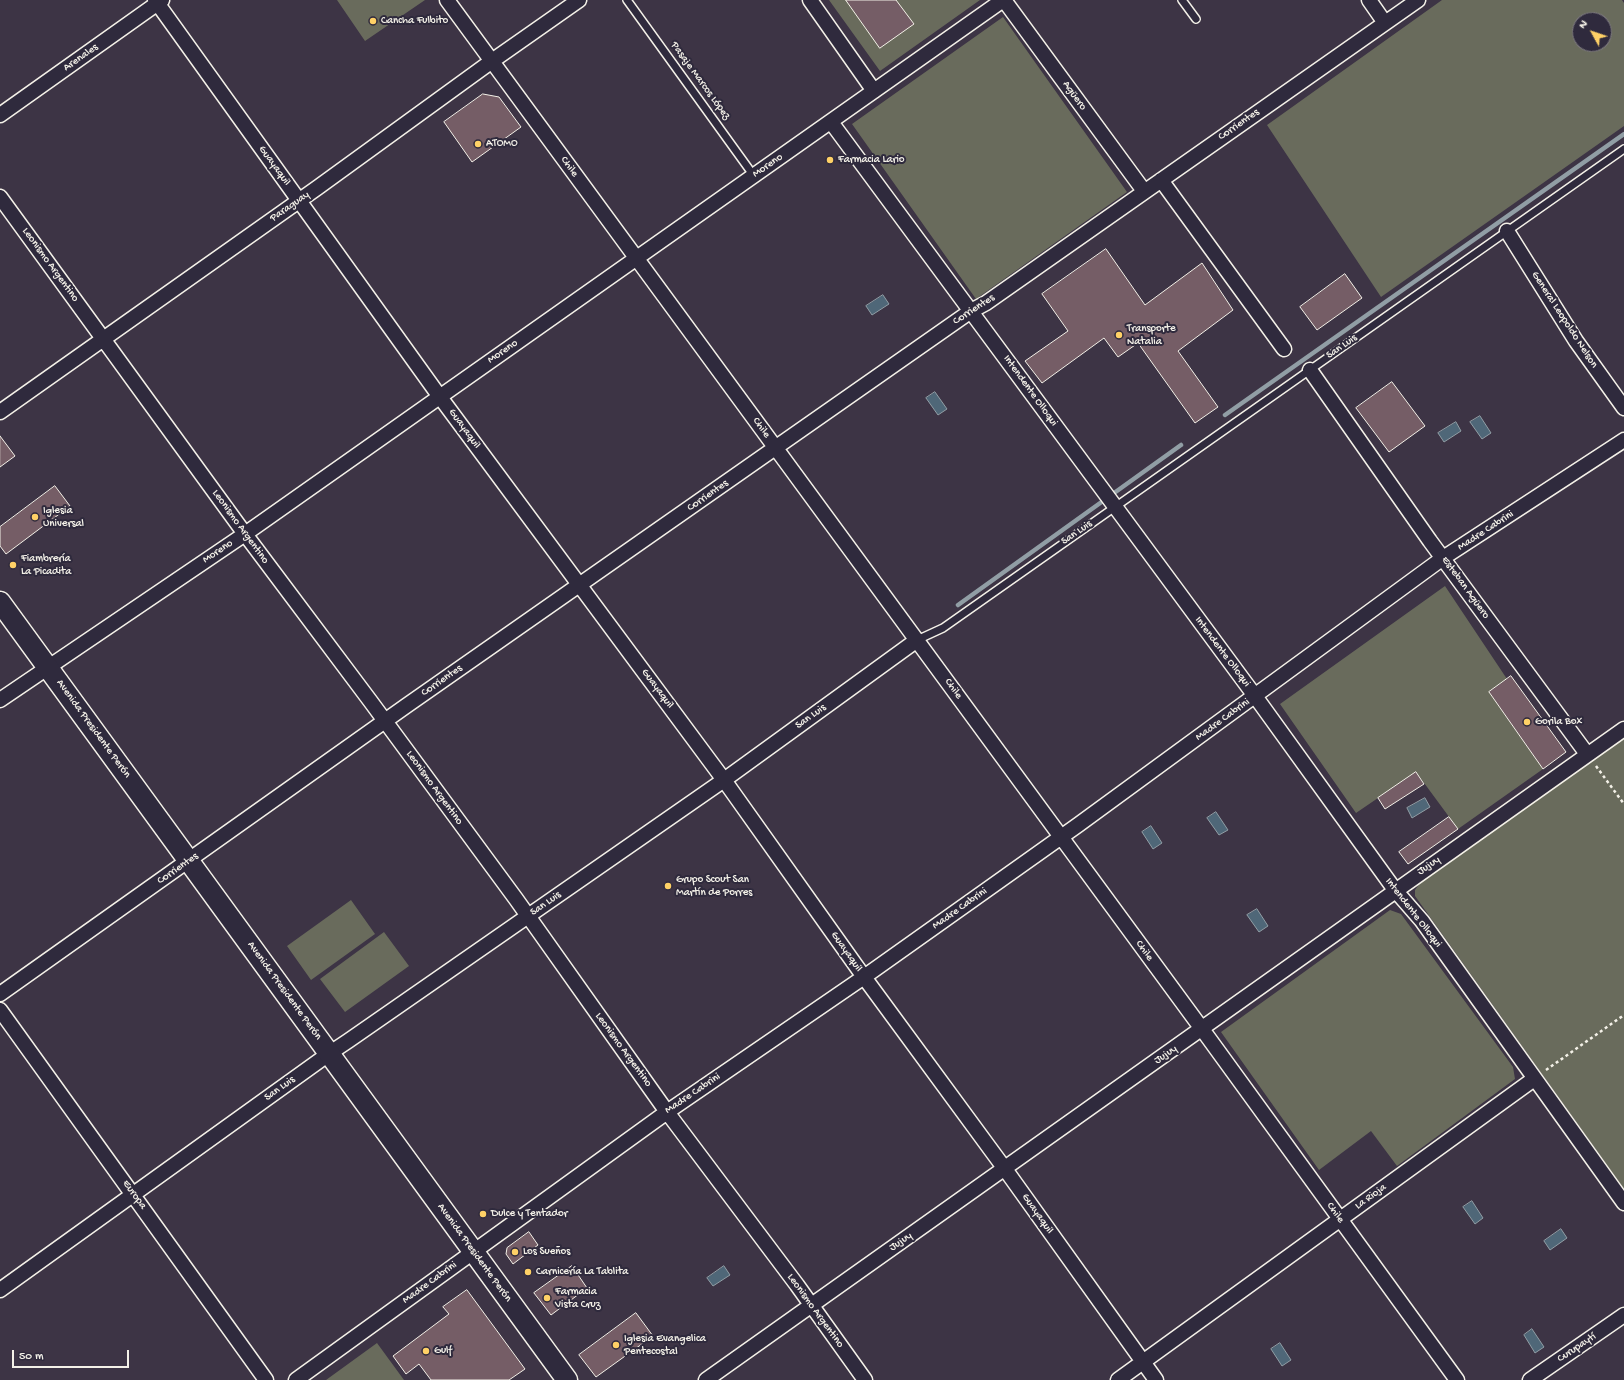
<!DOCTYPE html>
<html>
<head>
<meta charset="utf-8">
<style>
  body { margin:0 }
  #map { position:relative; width:1624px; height:1380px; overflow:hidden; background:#3d3445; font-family:"Gochi Hand",sans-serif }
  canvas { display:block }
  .north { position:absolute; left:1572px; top:12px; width:40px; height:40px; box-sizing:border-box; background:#2f2a3d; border:1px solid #7e7a81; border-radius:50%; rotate:310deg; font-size:11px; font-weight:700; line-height:16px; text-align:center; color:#f4f1e8 }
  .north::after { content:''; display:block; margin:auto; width:14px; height:18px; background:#ffd166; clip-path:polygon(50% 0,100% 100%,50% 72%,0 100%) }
  .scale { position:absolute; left:12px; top:1350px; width:117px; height:18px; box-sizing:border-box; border:2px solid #f4f1e8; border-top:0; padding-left:5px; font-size:12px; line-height:14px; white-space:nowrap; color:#f4f1e8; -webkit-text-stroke:3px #2f2a3d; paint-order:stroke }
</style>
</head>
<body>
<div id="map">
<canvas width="1624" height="1380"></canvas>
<div class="north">N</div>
<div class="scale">50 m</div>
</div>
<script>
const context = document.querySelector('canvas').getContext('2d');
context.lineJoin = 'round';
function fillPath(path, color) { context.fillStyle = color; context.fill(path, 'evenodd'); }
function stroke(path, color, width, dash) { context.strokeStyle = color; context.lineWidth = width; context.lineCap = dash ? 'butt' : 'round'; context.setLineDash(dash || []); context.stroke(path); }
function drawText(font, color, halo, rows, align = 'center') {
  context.font = font + ' "Gochi Hand",sans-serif'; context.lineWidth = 4; context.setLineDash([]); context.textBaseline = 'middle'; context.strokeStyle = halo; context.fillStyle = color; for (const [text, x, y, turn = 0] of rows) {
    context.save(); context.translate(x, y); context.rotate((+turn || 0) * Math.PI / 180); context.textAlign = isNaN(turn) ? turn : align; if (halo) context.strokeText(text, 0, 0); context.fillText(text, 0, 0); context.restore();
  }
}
const green = new Path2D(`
  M 337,0 L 425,0 L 365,41 Z
  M 829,0 L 980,0 L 880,71 Z
  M 1442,0 L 1622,0 L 1624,3 L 1624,126 L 1381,297 L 1267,125 ZM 1580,20 L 1604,20 L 1604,44 L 1580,44 Z
  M 1003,17 L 1127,192 L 976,299 L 852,124 Z
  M 1445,586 L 1507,679 L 1489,692 L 1543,769 L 1458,829 L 1416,772 L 1356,813 L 1280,704 Z
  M 1624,738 L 1624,1189 L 1415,896 L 1415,890 L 1422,880 Z
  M 351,900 L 375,934 L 311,980 L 287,946 Z
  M 1390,910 L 1401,914 L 1513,1067 L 1515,1079 L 1397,1166 L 1371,1131 L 1319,1170 L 1221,1032 Z
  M 384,932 L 409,966 L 345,1012 L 320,979 Z
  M 377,1343 L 404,1380 L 326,1380 Z`);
const water = new Path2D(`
  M 883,295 L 889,304 L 872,315 L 866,306 Z
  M 935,392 L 947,409 L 938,415 L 926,398 Z
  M 1480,416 L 1491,433 L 1482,439 L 1470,422 Z
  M 1456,422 L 1461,431 L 1444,442 L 1438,433 Z
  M 1425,798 L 1430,807 L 1412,818 L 1407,808 Z
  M 1216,812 L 1228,830 L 1219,835 L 1207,818 Z
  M 1151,826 L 1162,843 L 1153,849 L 1142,832 Z
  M 1257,909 L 1268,926 L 1259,932 L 1247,915 Z
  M 1472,1201 L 1483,1218 L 1475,1224 L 1463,1207 Z
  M 1561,1229 L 1567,1238 L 1550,1250 L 1544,1241 Z
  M 724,1266 L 730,1275 L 713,1286 L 707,1278 Z
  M 1532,1329 L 1544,1347 L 1535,1353 L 1524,1335 Z
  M 1280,1343 L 1291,1360 L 1282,1366 L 1271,1349 Z`);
const stream = new Path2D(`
  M 1225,415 L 1624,134
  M 958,605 L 1181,445`);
const building = new Path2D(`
  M 846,0 L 896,0 L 914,24 L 880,48 Z
  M 483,94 L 499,97 L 521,127 L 472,162 L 444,122 Z
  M 1106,249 L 1145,305 L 1202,263 L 1233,310 L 1178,351 L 1218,407 L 1195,423 L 1138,343 L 1118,357 L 1104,338 L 1042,383 L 1025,361 L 1068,331 L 1042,294 Z
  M 1345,274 L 1362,298 L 1317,330 L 1300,307 Z
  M 1392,382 L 1425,426 L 1389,452 L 1356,408 Z
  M 0,436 L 15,456 L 0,467 Z
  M 55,486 L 70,506 L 6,554 L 0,546 L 0,527 Z
  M 1511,676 L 1566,752 L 1543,769 L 1489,692 Z
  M 1416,772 L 1424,784 L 1385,809 L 1378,798 Z
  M 1449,817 L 1458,829 L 1408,864 L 1399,852 Z
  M 529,1232 L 538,1245 L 513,1264 L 506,1254 L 507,1248 Z
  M 572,1266 L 587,1288 L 551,1315 L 534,1293 Z
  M 467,1290 L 525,1369 L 509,1380 L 431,1380 L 419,1364 L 406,1374 L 393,1356 L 449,1314 L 443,1307 Z
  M 636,1313 L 653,1336 L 596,1377 L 579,1355 Z`);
const path = new Path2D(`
  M 1596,766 L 1624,804
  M 1546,1070 L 1624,1015`);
const service = new Path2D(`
  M 627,0 L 754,176
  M 1182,0 L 1196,19
  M 917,640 L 943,628 L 1624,149`);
const minor = new Path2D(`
  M 155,0 L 440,397 L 724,780 L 864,977 L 1005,1169 L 1156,1380
  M 447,0 L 1202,1029 L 1457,1380
  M 810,0 L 874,91
  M 1004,0 L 1144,191
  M 1369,0 L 1385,23
  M 0,115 L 162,0
  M 831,122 L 1255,696 L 1395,890 L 1422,921 L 1624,1203
  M 1161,180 L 1284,349
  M 0,197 L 245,534 L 371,702 L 516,899 L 667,1112 L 797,1285 L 865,1380
  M 1507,231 L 1576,341 L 1624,408
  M 1310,370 L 1430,541 L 1587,754
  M 0,412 L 317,188 L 492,61 L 579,0
  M 0,700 L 245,534 L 1003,0
  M 0,994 L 406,706 L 971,311 L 986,303 L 1418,0
  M 0,1010 L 266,1380
  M 0,1290 L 330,1053 L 348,1041 L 724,780 L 917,640
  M 296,1380 L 667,1112 L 864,977 L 1078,825 L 1443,558 L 1624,440
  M 706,1380 L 1624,729
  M 1118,1380 L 1534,1079
  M 1530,1380 L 1624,1315`);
const secondary = new Path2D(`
  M 0,602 L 567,1380`);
const markers = [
  [373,21,4,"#ffd166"],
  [478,144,4,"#ffd166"],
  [830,160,4,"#ffd166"],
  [1119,335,4,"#ffd166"],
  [35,517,4,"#ffd166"],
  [13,565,4,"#ffd166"],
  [1527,722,4,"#ffd166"],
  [668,886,4,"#ffd166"],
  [483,1214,4,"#ffd166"],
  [515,1252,4,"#ffd166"],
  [528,1272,4,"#ffd166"],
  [547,1298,4,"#ffd166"],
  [616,1345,4,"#ffd166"],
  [426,1351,4,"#ffd166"]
];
const poiNames = [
  ["Cancha Fulbito",381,21],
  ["ATOMO",486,144],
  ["Farmacia Lario",838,160],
  ["Transporte",1127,329],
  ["Natalia",1127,342],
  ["Iglesia",43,511],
  ["Universal",43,524],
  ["Fiambrería",21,559],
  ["La Picadita",21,572],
  ["Gorila Box",1535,722],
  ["Grupo Scout San",676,880],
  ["Martín de Porres",676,893],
  ["Dulce y Tentador",491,1214],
  ["Los Sueños",523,1252],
  ["Carnicería La Tablita",536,1272],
  ["Farmacia",555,1292],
  ["Vista Cruz",555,1305],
  ["Iglesia Evangelica",624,1339],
  ["Pentecostal",624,1352],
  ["Gulf",434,1351]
];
const streetNames = [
  ["Arenales",81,58,-35],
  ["Pasaje Marcos López",700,81,54],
  ["Agüero",1074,96,54],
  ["Corrientes",1239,125,-35],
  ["Guayaquil",274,166,54],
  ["Moreno",768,166,-35],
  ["Chile",569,167,54],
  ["Paraguay",290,207,-35],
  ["Leonismo Argentino",50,265,54],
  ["Corrientes",974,310,-33],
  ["General Leopoldo Nelson",1564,320,57],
  ["San Luis",1342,347,-35],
  ["Moreno",503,352,-35],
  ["Intendente Olloqui",1030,391,54],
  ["Chile",761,428,54],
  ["Guayaquil",464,429,54],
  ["Corrientes",708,496,-35],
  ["Leonismo Argentino",240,527,54],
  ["Madre Cabrini",1486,531,-33],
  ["San Luis",1077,533,-35],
  ["Moreno",218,552,-34],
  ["Esteban Agüero",1465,588,54],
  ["Intendente Olloqui",1222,652,53],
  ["Corrientes",442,681,-35],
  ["Guayaquil",657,689,53],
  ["Chile",953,689,54],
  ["San Luis",811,717,-36],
  ["Madre Cabrini",1223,720,-36],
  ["Avenida Presidente Perón",93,729,54],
  ["Leonismo Argentino",434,788,54],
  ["Jujuy",1429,866,-35],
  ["Corrientes",178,869,-35],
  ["San Luis",546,904,-35],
  ["Madre Cabrini",960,909,-35],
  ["Intendente Olloqui",1413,913,52],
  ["Chile",1144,951,54],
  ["Guayaquil",846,952,55],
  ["Avenida Presidente Perón",284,991,54],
  ["Leonismo Argentino",623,1050,54],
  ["Jujuy",1166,1055,-35],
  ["San Luis",280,1089,-36],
  ["Madre Cabrini",693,1094,-34],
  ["Europa",134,1195,54],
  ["La Rioja",1371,1197,-36],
  ["Chile",1335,1213,54],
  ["Guayaquil",1037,1214,55],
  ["Jujuy",901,1242,-35],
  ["Avenida Presidente Perón",474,1253,54],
  ["Madre Cabrini",430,1283,-36],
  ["Leonismo Argentino",815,1311,54],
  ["Curupaytí",1577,1348,-34]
];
fillPath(green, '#696b5c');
fillPath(water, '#4f6778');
stroke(water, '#919ea5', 1);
stroke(stream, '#919ea5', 4.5);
fillPath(building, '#755d66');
stroke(building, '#f4f1e8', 1);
stroke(service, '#f4f1e8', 10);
stroke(minor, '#f4f1e8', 17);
stroke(secondary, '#f4f1e8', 23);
stroke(path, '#f4f1e8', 2.5, [3, 3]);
stroke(service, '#2f2a3d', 7);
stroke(minor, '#2f2a3d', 14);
stroke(secondary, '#2f2a3d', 20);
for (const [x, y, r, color] of markers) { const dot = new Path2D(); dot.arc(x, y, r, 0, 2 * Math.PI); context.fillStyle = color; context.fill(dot); stroke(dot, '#2f2a3d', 1.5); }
drawText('11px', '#f4f1e8', '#2f2a3d', poiNames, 'left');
drawText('11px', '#f4f1e8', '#2f2a3d', streetNames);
</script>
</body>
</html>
